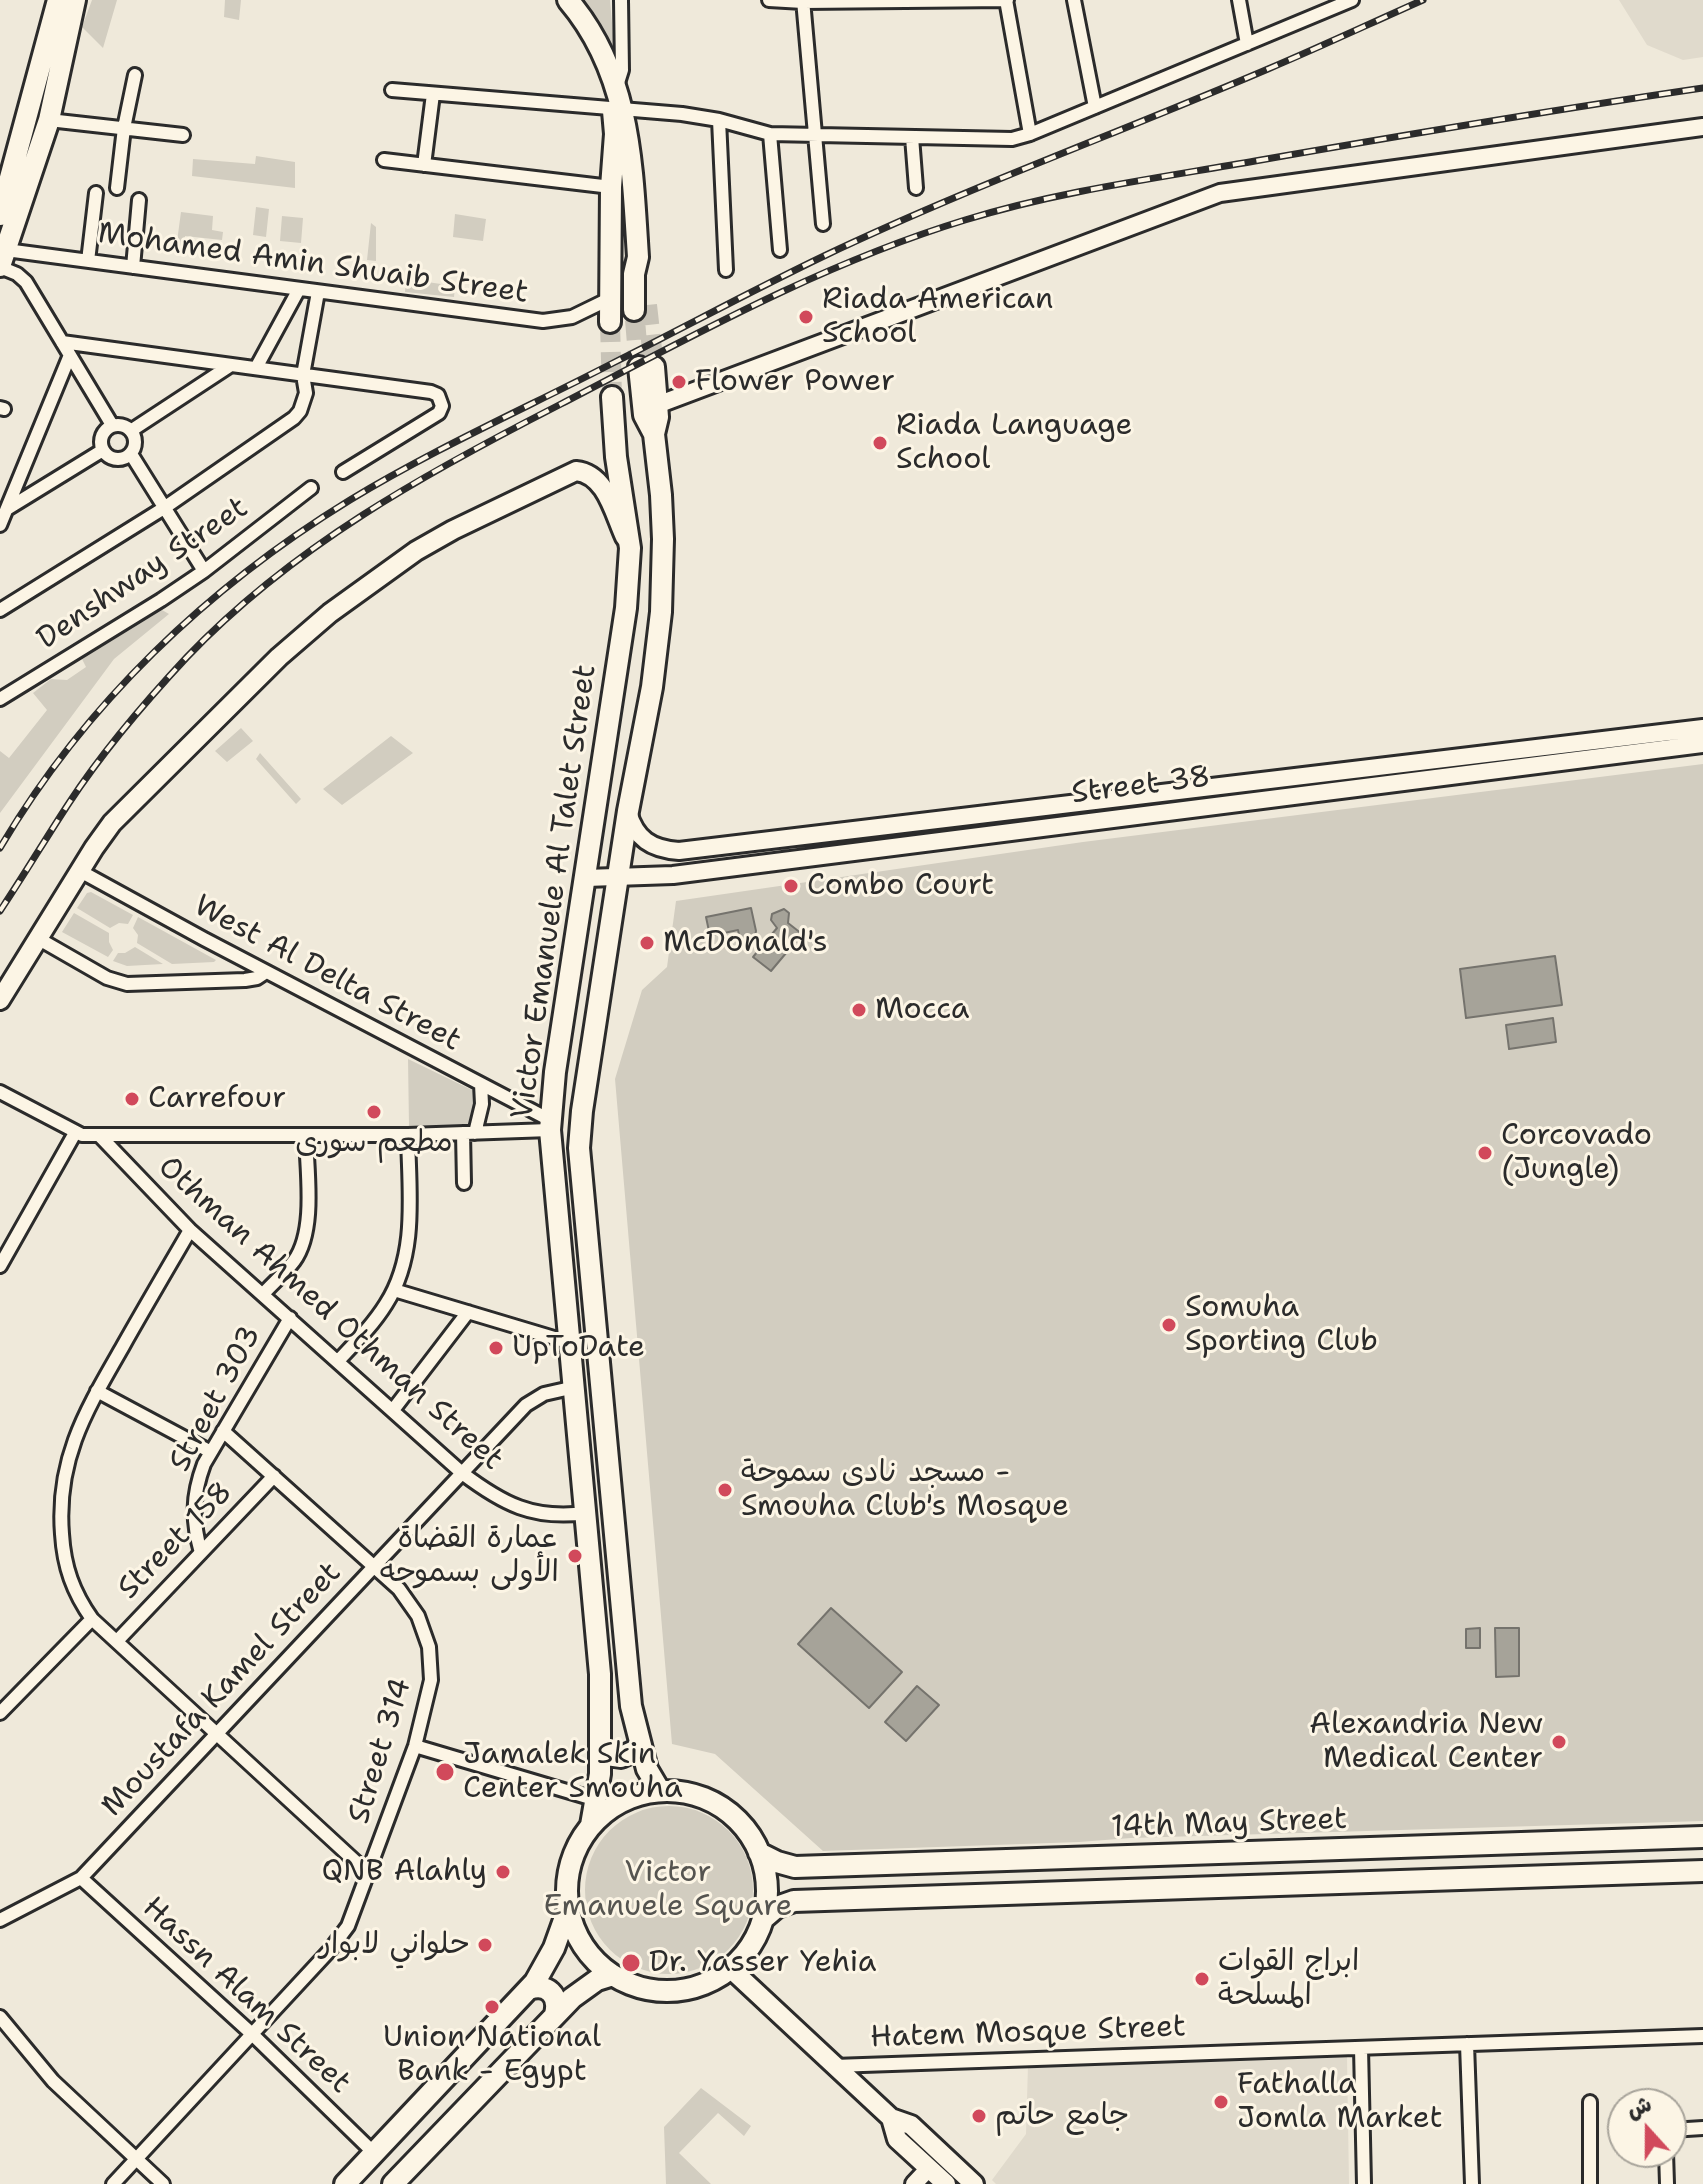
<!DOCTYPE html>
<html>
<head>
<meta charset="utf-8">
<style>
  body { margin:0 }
  #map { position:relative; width:1703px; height:2184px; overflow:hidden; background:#efe9da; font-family:"Shantell Sans","Playpen Sans Arabic",sans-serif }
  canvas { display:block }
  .north { position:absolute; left:1607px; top:2088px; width:80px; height:80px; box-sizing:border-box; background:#fcf5e5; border:2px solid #a8a49b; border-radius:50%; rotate:339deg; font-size:22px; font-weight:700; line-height:32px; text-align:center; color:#2b2b2b }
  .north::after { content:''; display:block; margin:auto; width:28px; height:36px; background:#d1495b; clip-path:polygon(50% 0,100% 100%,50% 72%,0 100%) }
</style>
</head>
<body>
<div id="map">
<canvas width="1703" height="2184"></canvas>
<div class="north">ش</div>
</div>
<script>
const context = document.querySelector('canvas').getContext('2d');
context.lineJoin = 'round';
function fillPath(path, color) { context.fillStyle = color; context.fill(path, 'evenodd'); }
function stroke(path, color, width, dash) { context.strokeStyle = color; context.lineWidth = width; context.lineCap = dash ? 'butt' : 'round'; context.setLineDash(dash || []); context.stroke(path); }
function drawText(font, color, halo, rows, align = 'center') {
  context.font = font + ' "Shantell Sans","Playpen Sans Arabic",sans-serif'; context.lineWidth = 6; context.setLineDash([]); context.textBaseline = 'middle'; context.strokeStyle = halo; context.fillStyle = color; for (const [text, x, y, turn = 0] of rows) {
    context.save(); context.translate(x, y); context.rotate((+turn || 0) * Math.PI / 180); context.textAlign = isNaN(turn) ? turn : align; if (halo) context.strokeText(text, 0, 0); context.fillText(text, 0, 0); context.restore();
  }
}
const built = new Path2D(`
  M 1619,0 L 1703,0 L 1703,57 L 1683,60 L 1647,45 Z
  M 1347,2057 L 1349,2184 L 996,2184 L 992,2180 L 1026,2134 L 1028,2065 Z`);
const green = new Path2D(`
  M 92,0 L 117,0 L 103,48 L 82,27 Z
  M 225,0 L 241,0 L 239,20 L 224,17 Z
  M 583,0 L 610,0 L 615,58 L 609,58 L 594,14 Z
  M 256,156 L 295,162 L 295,188 L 192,176 L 193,159 L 255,164 Z
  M 256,207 L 269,209 L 266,237 L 253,235 Z
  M 181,212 L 213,216 L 212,230 L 223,232 L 222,240 L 185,236 L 185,249 L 176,249 Z
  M 455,214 L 486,219 L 483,241 L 453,237 Z
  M 282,216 L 303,218 L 301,243 L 280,241 Z
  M 371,223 L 376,227 L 376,261 L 367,260 Z
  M 406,279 L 455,286 L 454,297 L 405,292 Z
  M 162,610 L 169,614 L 114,659 L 0,813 L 0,751 L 9,758 L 47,710 L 33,693 L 51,679 L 67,680 L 86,667 L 82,659 Z
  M 241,728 L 253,741 L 227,762 L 215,751 Z
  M 391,736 L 413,753 L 342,805 L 323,789 Z
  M 260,753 L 301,799 L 296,804 L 256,759 Z
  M 1703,764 L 1703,1821 L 1131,1838 L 1079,1842 L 823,1851 L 715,1754 L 672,1744 L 615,1079 L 642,990 L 667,967 L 676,901 L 1083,842 Z
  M 91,892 L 133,915 L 128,924 L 119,923 L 110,928 L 77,908 L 87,893 Z
  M 74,913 L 109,933 L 109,942 L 113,950 L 108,957 L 62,932 Z
  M 138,917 L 216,960 L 214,962 L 172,964 L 137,943 L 138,935 L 133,928 Z
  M 135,947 L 163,964 L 127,966 L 113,961 L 118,953 L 125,953 Z
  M 408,1059 L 474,1091 L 476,1115 L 467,1126 L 434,1128 L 409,1126 Z
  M585 1890a84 84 0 1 1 168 0a84 84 0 1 1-168 0Z
  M 701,2088 L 751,2126 L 744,2136 L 718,2113 L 679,2153 L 711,2184 L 666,2184 L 664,2127 Z`);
const water = new Path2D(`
  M 751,908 L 756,931 L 754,940 L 744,942 L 740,940 L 738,930 L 710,936 L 706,917 Z
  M 784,909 L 789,913 L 788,923 L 802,934 L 771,971 L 753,957 L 777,928 L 771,920 L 772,914 Z
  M 1555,956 L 1562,1005 L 1466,1018 L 1460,969 Z
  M 1553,1018 L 1556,1042 L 1509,1049 L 1506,1025 Z
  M 831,1608 L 902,1672 L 869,1708 L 798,1644 Z
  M 1480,1628 L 1480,1648 L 1466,1648 L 1466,1629 Z
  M 1495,1628 L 1519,1628 L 1519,1676 L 1496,1677 Z
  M 917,1686 L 939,1705 L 906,1741 L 885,1722 Z`);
const primaryTunnel = new Path2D(`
  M 647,305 L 654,367
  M 635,320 L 639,367
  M 610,322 L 612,397`);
const minor = new Path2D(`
  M 769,0 L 803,2 L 1007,0
  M 803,0 L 823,224
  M 1006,0 L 1030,134
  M 1074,0 L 1095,107
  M 1239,0 L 1247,44
  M 617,86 L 622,70 L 621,0
  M 392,90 L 682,114 L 719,120 L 770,134 L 1012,139 L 1030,134 L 1352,0
  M 49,120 L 183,135
  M 719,120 L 726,270
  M 770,134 L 780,250
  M 912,137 L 916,188
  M 384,160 L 611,187
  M 424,165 L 433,94
  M 117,188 L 124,128 L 135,75
  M 6,250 L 543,321 L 572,317 L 609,299
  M 88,261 L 96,193
  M 0,267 L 17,274 L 26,282 L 112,425
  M 133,267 L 139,200
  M 62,342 L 431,392 L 438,395 L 442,406 L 439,413 L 343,472
  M 256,368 L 299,289
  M 0,408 L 4,409
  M101 442a17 17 0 1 1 34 0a17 17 0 1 1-34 0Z
  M 132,430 L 231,365
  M 131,454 L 204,571
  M 7,509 L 103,450
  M 0,525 L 70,355
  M 0,610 L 164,508 L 294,418 L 300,411 L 306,393 L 303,375 L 318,292
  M 0,699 L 161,600 L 204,571 L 311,488
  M 80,871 L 204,939 L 550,1120
  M 39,939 L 107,978 L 127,984 L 245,980 L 257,978 L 266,972
  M 0,1092 L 82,1135 L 408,1135 L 550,1130
  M 463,1133 L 464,1183
  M 475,1133 L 482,1104 L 481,1084
  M 99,1135 L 190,1230 L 462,1473 C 503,1504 533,1520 586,1513
  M 190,1230 C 168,1268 145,1307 123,1346 C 87,1409 56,1458 62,1534 C 64,1567 73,1592 92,1619 L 369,1874
  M 0,1266 L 75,1133
  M 394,1290 L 571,1343
  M 263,1294 C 273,1283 285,1273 294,1261 C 316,1231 307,1172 306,1136
  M 338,1361 C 355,1343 373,1325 386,1304 C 418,1254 409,1192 408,1135
  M 97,1391 L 211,1452
  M 393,1410 L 468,1312
  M 201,1553 C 192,1520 192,1496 204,1464 L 290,1318
  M 117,1641 L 274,1476
  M 0,1713 L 92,1619
  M 415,1746 L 597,1800
  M 81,1878 L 252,2034 L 374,2153
  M 0,1920 L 81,1878 L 526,1405 L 544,1394 L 575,1387
  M 0,2017 L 53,2081 L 163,2184
  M 1467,2044 L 1472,2184
  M 1361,2048 L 1364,2184
  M 834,2066 L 1703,2036
  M 1671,2130 L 1703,2128
  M 1666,2152 L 1667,2184
  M 113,2184 L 330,1950 L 348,1926 L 415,1746 L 431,1680 L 429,1647 L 418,1616 L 399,1589 L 223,1431
  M 1590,2184 L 1590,2102`);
const tertiary = new Path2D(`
  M 657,405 L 1220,193 L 1703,127
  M 628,812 C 636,839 651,849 679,851 L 1703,728
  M 586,878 L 673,875 L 1703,744
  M 914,2184 L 929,2168`);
const secondary = new Path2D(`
  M 0,1000 L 94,848 L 112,823 L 279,657 L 330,613 L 416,551 L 453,530 L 576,471 C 606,474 614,513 625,537
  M 730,1968 L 891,2118 L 911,2125 L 974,2184
  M 891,2118 L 897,2139 L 946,2184`);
const primary = new Path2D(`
  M 568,0 C 631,74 632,165 638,257 L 634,274 L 634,310
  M 0,215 L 58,0
  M 0,266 L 49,120 L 75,0
  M 610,322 L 611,187 L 615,134 L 613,111
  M 639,367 L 644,415 L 654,434
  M 654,367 L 658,417 L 654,434 L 661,495 L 663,539 L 661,612 L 652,687 L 628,811 L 582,1111 L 579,1148 L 631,1706 L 647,1769 L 660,1791
  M 600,1754 L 621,1757 L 641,1748
  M567 1891a100 100 0 1 1 200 0a100 100 0 1 1-200 0Z
  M 591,1825 L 600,1774 L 600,1674 L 550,1130 L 555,1072 L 626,608 L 630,548 L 616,457 L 612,397
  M 759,1853 L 777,1862 L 795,1867 L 1703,1837
  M 763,1919 L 777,1907 L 794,1901 L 1703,1871
  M 529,1989 C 547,1983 560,1995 555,2014
  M 345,2184 L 535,1982 L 554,1948 L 568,1909
  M 393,2184 L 572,1998 L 597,1980 L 613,1975`);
const rail = new Path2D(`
  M 0,848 C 85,704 208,587 350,500 C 434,449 526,408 613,363 C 683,328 753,290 824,256 C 969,187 1121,132 1268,69 C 1320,47 1371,23 1423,0
  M 0,911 C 24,875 46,838 69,803 C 103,751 145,702 187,657 C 293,546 426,473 561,404 C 692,336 824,263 965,220 C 1059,191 1158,178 1255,161 C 1404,135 1553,110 1703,88`);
const markers = [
  [806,317,8,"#d1495b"],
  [679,382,8,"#d1495b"],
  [880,443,8,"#d1495b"],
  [791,886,8,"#d1495b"],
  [647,943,8,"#d1495b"],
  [859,1010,8,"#d1495b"],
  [132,1099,8,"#d1495b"],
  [374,1112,8,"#d1495b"],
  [1485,1153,8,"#d1495b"],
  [1169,1325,8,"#d1495b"],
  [496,1348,8,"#d1495b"],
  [725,1490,8,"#d1495b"],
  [575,1556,8,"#d1495b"],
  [1559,1742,8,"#d1495b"],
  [445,1772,10,"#d1495b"],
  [503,1872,8,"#d1495b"],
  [485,1945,8,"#d1495b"],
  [631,1963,10,"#d1495b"],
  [1202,1979,8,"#d1495b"],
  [492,2007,8,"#d1495b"],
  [1221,2102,8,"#d1495b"],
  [979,2116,8,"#d1495b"]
];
const streetNames = [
  ["Mohamed Amin Shuaib Street",313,264,8],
  ["Denshway Street",143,574,-34],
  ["Street 38",1141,786,-7],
  ["Victor Emanuele Al Talet Street",555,892,-82],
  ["West Al Delta Street",327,974,28],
  ["Othman Ahmed Othman Street",330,1314,42],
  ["Street 303",216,1399,-62],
  ["Street 158",176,1541,-46],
  ["Moustafa Kamel Street",222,1690,-47],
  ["Street 314",381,1751,-73],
  ["14th May Street",1229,1824,-2],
  ["Hassn Alam Street",246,1996,43],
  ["Hatem Mosque Street",1028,2033,-2]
];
const poiNames = [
  ["Riada American",822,300],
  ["School",822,334],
  ["Flower Power",695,382],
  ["Riada Language",896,426],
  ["School",896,460],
  ["Combo Court",807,886],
  ["McDonald's",663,943],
  ["Mocca",875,1010],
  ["Carrefour",148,1099],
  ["Corcovado",1501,1136],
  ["(Jungle)",1501,1170],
  ["مطعم سورى",374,1143,"center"],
  ["Somuha",1185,1308],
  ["Sporting Club",1185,1342],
  ["UpToDate",512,1348],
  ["مسجد نادى سموحة -",741,1473],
  ["Smouha Club's Mosque",741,1507],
  ["عمارة القضاة",559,1539,"right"],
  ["الأولى بسموحه",559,1573,"right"],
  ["Alexandria New",1543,1725,"right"],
  ["Medical Center",1543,1759,"right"],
  ["Jamalek Skin",463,1755],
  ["Center Smouha",463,1789],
  ["QNB Alahly",487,1872,"right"],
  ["حلواني لابوار",469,1945,"right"],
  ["ابراج القوات",1218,1962],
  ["المسلحة",1218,1996],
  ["Dr. Yasser Yehia",649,1963],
  ["Union National",492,2038,"center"],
  ["Bank - Egypt",492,2072,"center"],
  ["Fathalla",1237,2085],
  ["Jomla Market",1237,2119],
  ["جامع حاتم",995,2116]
];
const parkNames = [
  ["Victor",668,1873],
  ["Emanuele Square",668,1907]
];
fillPath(built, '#e0dacc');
fillPath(green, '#d2cdc0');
fillPath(water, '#a6a399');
stroke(water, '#75736d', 2);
stroke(primaryTunnel, '#c8c3b7', 20, [20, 10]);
stroke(minor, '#2b2b2b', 18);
stroke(tertiary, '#2b2b2b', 22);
stroke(secondary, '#2b2b2b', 24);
stroke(primary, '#2b2b2b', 26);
stroke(minor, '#fcf5e5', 12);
stroke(tertiary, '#fcf5e5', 16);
stroke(secondary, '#fcf5e5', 18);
stroke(primary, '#fcf5e5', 20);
stroke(rail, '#2b2b2b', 7);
stroke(rail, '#fcf5e5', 4, [12]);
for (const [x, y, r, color] of markers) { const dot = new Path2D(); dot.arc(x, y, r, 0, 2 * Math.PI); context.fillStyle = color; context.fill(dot); stroke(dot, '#fcf5e5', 3); }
drawText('30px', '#2b2b2b', '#fcf5e5', streetNames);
drawText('30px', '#2b2b2b', '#fcf5e5', poiNames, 'left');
drawText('30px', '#555450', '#fcf5e5', parkNames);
</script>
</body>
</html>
